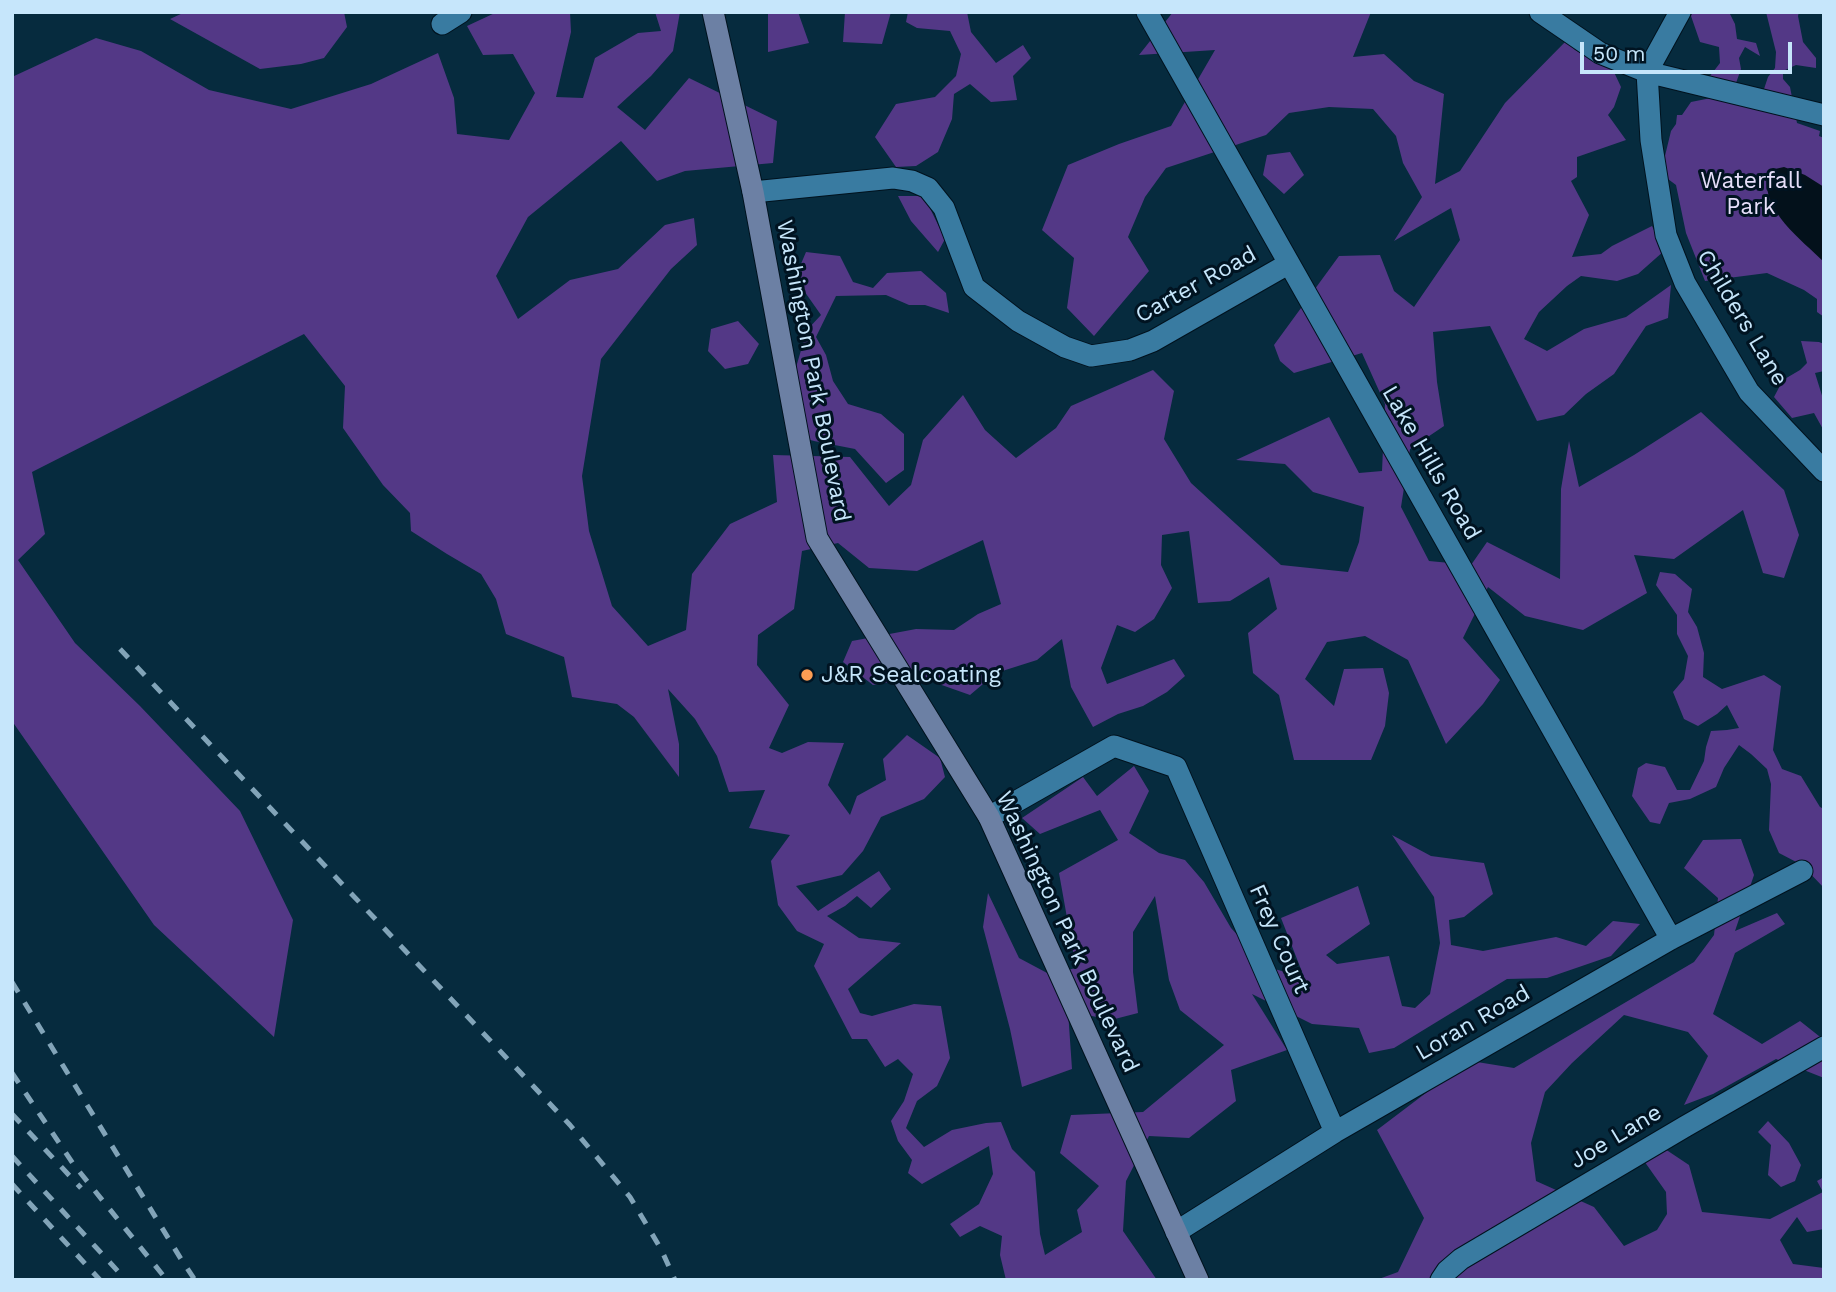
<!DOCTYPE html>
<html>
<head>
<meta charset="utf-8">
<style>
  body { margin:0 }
  #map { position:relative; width:1836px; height:1292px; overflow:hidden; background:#062b3e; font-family:"Work Sans",sans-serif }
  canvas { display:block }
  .frame { position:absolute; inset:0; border:14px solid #c6e6fb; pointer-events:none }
  .scale { position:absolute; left:1580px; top:42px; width:212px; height:32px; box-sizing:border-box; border:4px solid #c6e6fb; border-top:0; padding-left:9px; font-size:21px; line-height:24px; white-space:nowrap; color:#c6e6fb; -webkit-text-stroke:5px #001321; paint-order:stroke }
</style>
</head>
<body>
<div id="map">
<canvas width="1836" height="1292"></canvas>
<div class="frame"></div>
<div class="scale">50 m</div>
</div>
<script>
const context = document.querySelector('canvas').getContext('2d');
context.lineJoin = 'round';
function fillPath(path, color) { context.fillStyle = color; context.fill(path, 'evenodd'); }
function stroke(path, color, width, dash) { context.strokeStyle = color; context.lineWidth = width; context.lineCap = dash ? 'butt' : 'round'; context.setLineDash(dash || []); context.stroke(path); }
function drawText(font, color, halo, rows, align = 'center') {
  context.font = font + ' "Work Sans",sans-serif'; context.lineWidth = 6; context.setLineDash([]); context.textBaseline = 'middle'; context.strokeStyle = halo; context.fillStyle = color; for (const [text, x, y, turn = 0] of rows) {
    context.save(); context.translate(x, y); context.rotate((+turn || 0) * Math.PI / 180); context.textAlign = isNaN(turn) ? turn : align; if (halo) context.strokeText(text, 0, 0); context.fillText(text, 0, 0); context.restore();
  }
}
const green = new Path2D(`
  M 185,12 L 344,12 L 347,27 L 324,58 L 301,64 L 260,69 L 170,19 Z
  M 497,12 L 570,12 L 571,32 L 556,97 L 583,98 L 595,58 L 638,33 L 661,31 L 655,12 L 680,12 L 673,51 L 651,76 L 617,107 L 645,130 L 689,78 L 777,121 L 773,163 L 685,171 L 657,181 L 621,141 L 528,217 L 496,276 L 518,319 L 570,280 L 618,269 L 665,225 L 694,218 L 697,245 L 671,269 L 601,359 L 582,476 L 589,531 L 612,606 L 648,646 L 686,630 L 692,574 L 730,524 L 777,502 L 773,455 L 850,457 L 889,506 L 911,485 L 923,440 L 963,395 L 985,430 L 1016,458 L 1056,428 L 1071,406 L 1153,370 L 1174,391 L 1164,439 L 1191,483 L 1281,565 L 1348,572 L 1359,542 L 1364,507 L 1313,492 L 1285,464 L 1236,460 L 1329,417 L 1359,473 L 1382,471 L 1385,404 L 1362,353 L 1294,373 L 1280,361 L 1274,345 L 1339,256 L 1380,255 L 1394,291 L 1414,307 L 1460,240 L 1451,208 L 1394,241 L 1422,197 L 1403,163 L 1396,136 L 1373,109 L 1329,107 L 1289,113 L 1266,135 L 1166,168 L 1145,197 L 1128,237 L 1149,271 L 1094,336 L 1067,308 L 1074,258 L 1042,230 L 1068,165 L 1119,144 L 1171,126 L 1215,50 L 1139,55 L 1173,12 L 1371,12 L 1353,57 L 1384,54 L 1414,81 L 1444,94 L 1435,184 L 1460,171 L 1505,103 L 1567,40 L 1575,50 L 1613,70 L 1621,87 L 1614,107 L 1608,115 L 1626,140 L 1577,157 L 1577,177 L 1571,181 L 1589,215 L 1572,257 L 1601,254 L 1612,246 L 1652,226 L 1664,251 L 1638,274 L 1617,281 L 1581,276 L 1567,286 L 1539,312 L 1524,339 L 1547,351 L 1584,329 L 1626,317 L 1671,285 L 1668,318 L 1646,326 L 1614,374 L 1586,394 L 1564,415 L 1537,421 L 1490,326 L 1433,332 L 1437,382 L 1444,426 L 1410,449 L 1401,507 L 1429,561 L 1471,565 L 1487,542 L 1560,579 L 1561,489 L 1569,441 L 1579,487 L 1634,455 L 1701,412 L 1784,490 L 1799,535 L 1784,578 L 1763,573 L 1743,510 L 1674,559 L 1634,555 L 1647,593 L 1583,630 L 1525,616 L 1488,587 L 1463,638 L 1500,680 L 1483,704 L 1446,744 L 1408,660 L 1365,636 L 1327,642 L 1305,679 L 1334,706 L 1344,669 L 1383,668 L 1389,693 L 1385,726 L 1371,760 L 1294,760 L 1279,695 L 1253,673 L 1248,633 L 1277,609 L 1269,577 L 1230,601 L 1198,603 L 1189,531 L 1162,535 L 1161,565 L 1172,588 L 1154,619 L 1135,632 L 1117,625 L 1101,668 L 1107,684 L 1174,659 L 1185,676 L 1167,692 L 1143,706 L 1118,714 L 1093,727 L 1071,687 L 1062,639 L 1037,660 L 996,673 L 970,695 L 919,677 L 873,685 L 843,662 L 852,641 L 916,629 L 954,630 L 978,614 L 1001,604 L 983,540 L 917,571 L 869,568 L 838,543 L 802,551 L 794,609 L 758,635 L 757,665 L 789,705 L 769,748 L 782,753 L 808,742 L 844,743 L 828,785 L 850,815 L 857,796 L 886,780 L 883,759 L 907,735 L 940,758 L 945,777 L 924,799 L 881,817 L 863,851 L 842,875 L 796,886 L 818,911 L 879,871 L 891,889 L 871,908 L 857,896 L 845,906 L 827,916 L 859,938 L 901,943 L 848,989 L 860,1013 L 872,1016 L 914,1004 L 941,1006 L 950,1058 L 937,1086 L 917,1101 L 906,1128 L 924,1147 L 952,1130 L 986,1123 L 1001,1122 L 1012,1149 L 1035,1172 L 1040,1234 L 1045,1255 L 1082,1232 L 1077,1210 L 1099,1186 L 1060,1153 L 1071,1115 L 1143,1112 L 1224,1045 L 1180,1010 L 1169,980 L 1155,896 L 1133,932 L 1133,972 L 1138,1013 L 1111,1020 L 1068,1011 L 1072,1069 L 1022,1087 L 1010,1029 L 983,927 L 988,893 L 1019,958 L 1049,974 L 1076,968 L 1059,873 L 1118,840 L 1100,810 L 1040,834 L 1022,818 L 1083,777 L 1097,796 L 1134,766 L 1149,791 L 1129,833 L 1159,853 L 1185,860 L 1204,882 L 1231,928 L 1267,967 L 1304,977 L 1281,918 L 1358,886 L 1370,924 L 1326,955 L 1337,964 L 1389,956 L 1402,1006 L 1415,1008 L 1430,994 L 1440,943 L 1434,897 L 1392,835 L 1431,856 L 1484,863 L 1493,894 L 1464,917 L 1449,920 L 1451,945 L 1483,951 L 1556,937 L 1586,946 L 1613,921 L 1640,924 L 1611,956 L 1547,978 L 1507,979 L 1394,1048 L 1369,1053 L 1359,1028 L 1312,1024 L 1252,994 L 1287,1050 L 1231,1070 L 1236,1101 L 1189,1138 L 1149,1136 L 1126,1181 L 1123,1231 L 1157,1280 L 1006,1280 L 1000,1255 L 1002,1236 L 980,1226 L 960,1237 L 950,1224 L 979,1204 L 993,1174 L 989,1146 L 922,1184 L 908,1173 L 912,1160 L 898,1141 L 891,1121 L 904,1101 L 913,1074 L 898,1059 L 885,1067 L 867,1039 L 852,1039 L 814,966 L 824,944 L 797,931 L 778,905 L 771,861 L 790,835 L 749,828 L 765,790 L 729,792 L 717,756 L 695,719 L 668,689 L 679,744 L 679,777 L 634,717 L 617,704 L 572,697 L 564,657 L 506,634 L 496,599 L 481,574 L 447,554 L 411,531 L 410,513 L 383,485 L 343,428 L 345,386 L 304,334 L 32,472 L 45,534 L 18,560 L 75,643 L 140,706 L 240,811 L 293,920 L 274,1037 L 154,925 L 12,721 L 12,77 L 96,38 L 141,51 L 209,90 L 291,109 L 371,84 L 438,53 L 454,98 L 457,134 L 509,140 L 535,93 L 513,54 L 483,55 L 467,26 Z
  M 768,12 L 798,12 L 809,43 L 768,52 Z
  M 845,12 L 891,12 L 882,44 L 843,42 Z
  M 908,12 L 967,12 L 971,32 L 996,63 L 1023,45 L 1031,58 L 1013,76 L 1017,100 L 991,102 L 970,84 L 954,94 L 952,119 L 938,152 L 916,166 L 896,167 L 875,137 L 896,104 L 935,97 L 956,76 L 961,54 L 950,31 L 917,28 L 906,22 Z
  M 1693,12 L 1729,12 L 1735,24 L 1737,39 L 1756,43 L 1760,56 L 1745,47 L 1739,58 L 1741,69 L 1736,83 L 1737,101 L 1764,108 L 1764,89 L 1768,77 L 1775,68 L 1776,52 L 1766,12 L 1799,12 L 1798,16 L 1803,42 L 1816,58 L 1816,68 L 1796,65 L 1783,71 L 1783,79 L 1790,87 L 1797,123 L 1820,131 L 1819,136 L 1824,138 L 1824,317 L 1817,312 L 1817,299 L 1804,290 L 1767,273 L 1705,281 L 1686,233 L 1676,185 L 1668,179 L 1664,160 L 1671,131 L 1676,124 L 1677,115 L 1682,115 L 1691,102 L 1716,97 L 1721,83 L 1710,76 L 1720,63 L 1719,47 L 1700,42 L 1691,16 Z
  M 1290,152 L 1304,175 L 1284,194 L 1263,175 L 1267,155 Z
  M 898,196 L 924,196 L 945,239 L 938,252 L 911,221 Z
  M 806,252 L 840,256 L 853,282 L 873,288 L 887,273 L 921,271 L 946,293 L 949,313 L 925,305 L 909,305 L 886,295 L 836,296 L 816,337 L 826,355 L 833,381 L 848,404 L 881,414 L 904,434 L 904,470 L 886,483 L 855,449 L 814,441 L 788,434 L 784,408 L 807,330 L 821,315 L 795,278 Z
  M 738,321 L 759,344 L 748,364 L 725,369 L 708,351 L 711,329 Z
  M 1801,341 L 1819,342 L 1824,344 L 1824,371 L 1815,373 L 1824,402 L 1824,431 L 1814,413 L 1792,418 L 1774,397 L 1783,380 L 1800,370 L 1807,363 Z
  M 1660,572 L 1675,574 L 1692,589 L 1688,612 L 1697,627 L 1704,653 L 1703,677 L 1722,689 L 1764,675 L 1781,686 L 1773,750 L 1782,769 L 1801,776 L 1820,807 L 1824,809 L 1824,888 L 1802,865 L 1779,853 L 1769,830 L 1771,784 L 1767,769 L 1751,754 L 1739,745 L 1724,768 L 1716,787 L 1690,799 L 1669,803 L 1660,824 L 1650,822 L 1632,796 L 1638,768 L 1646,763 L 1665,767 L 1677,790 L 1690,790 L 1704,761 L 1706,747 L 1711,731 L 1727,730 L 1739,728 L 1727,705 L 1717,714 L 1698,726 L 1684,719 L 1673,692 L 1684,679 L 1688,656 L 1677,634 L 1677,615 L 1656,585 Z
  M 1741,839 L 1754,875 L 1735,931 L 1777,913 L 1785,924 L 1735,953 L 1713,1014 L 1762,1044 L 1800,1021 L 1824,1040 L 1824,1078 L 1776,1059 L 1713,1094 L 1684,1105 L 1708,1056 L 1688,1032 L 1624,1015 L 1572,1063 L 1545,1092 L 1531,1143 L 1536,1181 L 1594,1207 L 1624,1246 L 1657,1230 L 1667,1214 L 1666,1192 L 1637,1151 L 1647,1137 L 1689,1165 L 1702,1212 L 1770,1219 L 1823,1192 L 1817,1181 L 1824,1177 L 1824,1229 L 1807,1232 L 1797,1217 L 1780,1240 L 1793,1264 L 1824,1268 L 1824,1280 L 1376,1280 L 1398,1272 L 1424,1218 L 1377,1130 L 1443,1080 L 1477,1062 L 1514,1068 L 1694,962 L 1714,935 L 1718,898 L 1684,868 L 1703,840 Z
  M 1768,1121 L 1789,1143 L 1801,1165 L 1795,1181 L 1781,1187 L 1768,1175 L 1771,1145 L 1758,1132 Z`);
const water = new Path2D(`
  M 1784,167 L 1805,175 L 1824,187 L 1824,262 C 1801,239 1762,212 1767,175 L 1775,169 Z`);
const street = new Path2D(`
  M 1147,12 L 1671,939
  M 1540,12 L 1600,53 L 1647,72 L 1824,115
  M 1680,12 L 1647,72 L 1651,140 L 1666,235 L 1685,283 L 1749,392 L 1824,471
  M 442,24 L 461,12
  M 753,192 L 893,178 L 912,181 L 928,188 L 944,208 L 974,287 L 1018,321 L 1065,347 L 1091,356 L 1130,350 L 1153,341 L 1288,264
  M 989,817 L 1114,746 L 1176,767 L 1335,1132
  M 1176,1232 L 1335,1132 L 1671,939 L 1802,871
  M 1441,1280 L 1447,1271 L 1461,1259 L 1686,1126 L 1824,1047`);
const secondary = new Path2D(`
  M 713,12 L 753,192 L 817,538 L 989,817 L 1198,1280`);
const rail = new Path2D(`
  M 120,649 L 570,1125 L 630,1197 L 661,1249 L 675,1280
  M 12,982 L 181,1259 L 195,1280
  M 12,1073 L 74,1165 L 166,1279
  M 12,1114 L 81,1188
  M 12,1156 L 126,1280
  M 12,1184 L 100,1280`);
const markers = [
  [807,675,7,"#fc9d53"]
];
const parkNames = [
  ["Waterfall",1751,181],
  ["Park",1751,207]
];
const streetNames = [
  ["Carter Road",1196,285,-29],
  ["Childers Lane",1742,318,59],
  ["Washington Park Boulevard",813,371,79],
  ["Lake Hills Road",1431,463,60],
  ["Washington Park Boulevard",1067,932,65],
  ["Frey Court",1279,939,66],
  ["Loran Road",1473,1023,-30],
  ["Joe Lane",1616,1137,-31]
];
const poiNames = [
  ["J&R Sealcoating",821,675]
];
fillPath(green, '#533886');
fillPath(water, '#03111b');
stroke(street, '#01121e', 23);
stroke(secondary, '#01121e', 23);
stroke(street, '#397ba1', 21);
stroke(secondary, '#6c80a4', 21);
stroke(rail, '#82a4b8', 5, [12, 12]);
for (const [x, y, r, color] of markers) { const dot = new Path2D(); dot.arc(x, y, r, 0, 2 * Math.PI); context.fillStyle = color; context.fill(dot); stroke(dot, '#001321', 2.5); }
drawText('23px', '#e6dffa', '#001321', parkNames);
drawText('23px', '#c6e6fb', '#001321', streetNames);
drawText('23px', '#c6e6fb', '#001321', poiNames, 'left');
</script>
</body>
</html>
